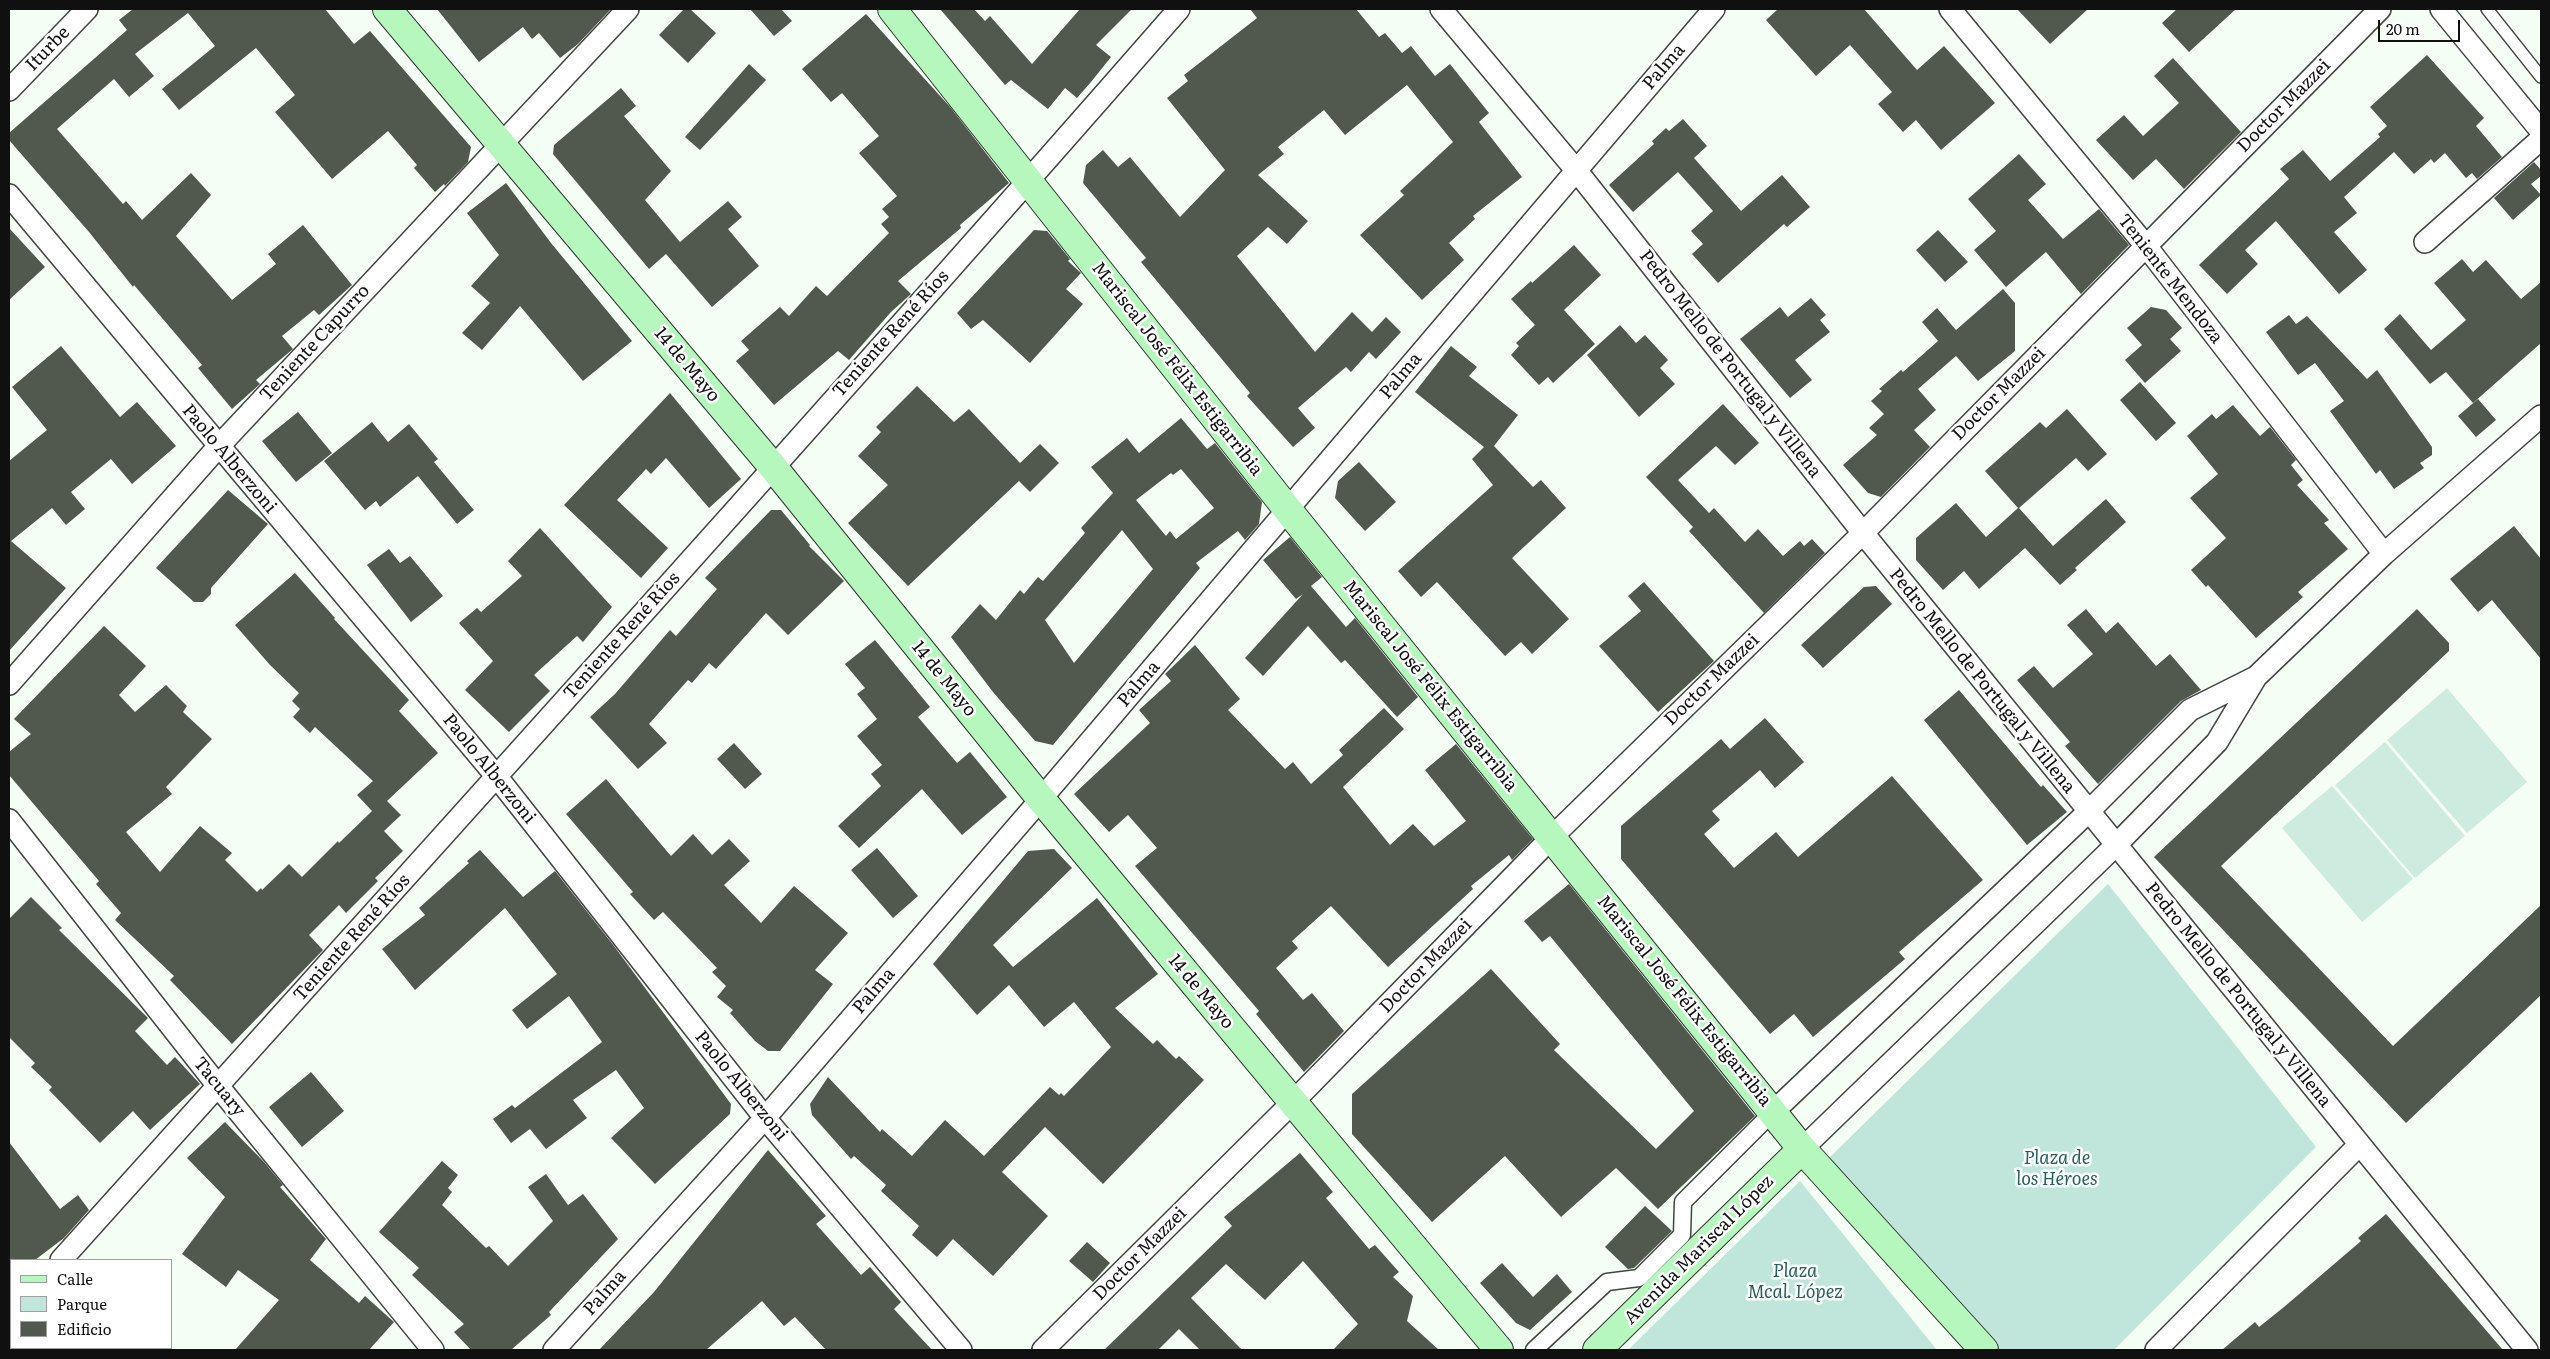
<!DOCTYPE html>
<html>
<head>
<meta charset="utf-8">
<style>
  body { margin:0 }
  #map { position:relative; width:2550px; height:1359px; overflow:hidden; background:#f4fef5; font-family:Literata,serif }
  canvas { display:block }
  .frame { position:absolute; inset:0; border:10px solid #101010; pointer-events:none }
  .legend { position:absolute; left:10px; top:1259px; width:162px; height:90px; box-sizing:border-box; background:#fff; border:1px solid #9f9f9f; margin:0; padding:6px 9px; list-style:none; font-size:15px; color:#101010 }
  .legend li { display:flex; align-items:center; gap:10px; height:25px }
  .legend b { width:25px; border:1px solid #9f9f9f }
  .scale { position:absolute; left:2378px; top:20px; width:82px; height:22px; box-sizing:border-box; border:2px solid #101010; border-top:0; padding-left:6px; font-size:15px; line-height:18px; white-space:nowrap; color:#101010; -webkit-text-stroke:4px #fff; paint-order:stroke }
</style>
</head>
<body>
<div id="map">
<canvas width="2550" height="1359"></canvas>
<div class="frame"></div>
<ul class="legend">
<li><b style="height:6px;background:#b6f7be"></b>Calle</li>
<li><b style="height:14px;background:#c0e6db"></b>Parque</li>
<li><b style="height:14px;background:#51584d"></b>Edificio</li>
</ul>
<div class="scale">20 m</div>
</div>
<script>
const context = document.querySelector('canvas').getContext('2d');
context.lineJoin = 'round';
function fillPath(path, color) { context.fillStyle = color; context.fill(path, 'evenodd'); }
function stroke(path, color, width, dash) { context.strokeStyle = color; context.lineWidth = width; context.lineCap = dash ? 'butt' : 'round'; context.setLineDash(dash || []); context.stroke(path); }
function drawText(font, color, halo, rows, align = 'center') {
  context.font = font + ' Literata,serif'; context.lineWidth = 5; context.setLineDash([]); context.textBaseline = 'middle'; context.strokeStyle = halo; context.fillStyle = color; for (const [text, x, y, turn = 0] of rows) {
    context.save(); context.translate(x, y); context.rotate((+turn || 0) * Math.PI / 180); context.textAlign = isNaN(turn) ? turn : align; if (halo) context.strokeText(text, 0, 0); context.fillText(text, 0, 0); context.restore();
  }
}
const green = new Path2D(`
  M 2108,884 L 2316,1147 L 2114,1350 L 1988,1350 L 1829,1158 Z
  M 1800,1181 L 1937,1350 L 1628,1350 Z`);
const pitch = new Path2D(`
  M 2447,688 L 2527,782 L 2467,833 L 2387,740 Z
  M 2385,742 L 2465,836 L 2415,878 L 2335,785 Z
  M 2332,786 L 2413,879 L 2362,922 L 2282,828 Z`);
const building = new Path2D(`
  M 133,9 L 325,9 L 354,44 L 370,31 L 471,147 L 468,162 L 445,186 L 444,184 L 435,192 L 414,168 L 417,165 L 388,131 L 332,179 L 275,112 L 295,95 L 256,48 L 179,110 L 162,89 L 215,46 L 188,13 L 135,54 L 154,76 L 129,97 L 114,79 L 57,129 L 123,204 L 126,201 L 142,220 L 191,173 L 211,195 L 176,236 L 232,300 L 276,264 L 268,254 L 303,225 L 352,285 L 319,315 L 314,310 L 282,336 L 293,349 L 256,380 L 260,384 L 232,409 L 198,368 L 202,365 L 134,285 L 133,287 L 89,232 L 9,140 L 9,133 L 127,30 L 119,20 Z
  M 437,9 L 611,9 L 578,44 L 560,58 L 539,33 L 532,39 L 523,27 L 479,62 Z
  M 684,9 L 690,9 L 716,33 L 688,63 L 659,35 Z
  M 750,9 L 781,9 L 792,21 L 774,36 Z
  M 940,9 L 974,9 L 985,21 L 990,16 L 1032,64 L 1080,9 L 1132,9 L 1096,45 L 1111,57 L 1091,82 L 1077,98 L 1065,88 L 1048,109 L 1011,80 L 1005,85 Z
  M 1250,9 L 1356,9 L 1379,37 L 1385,33 L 1402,53 L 1411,46 L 1435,76 L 1450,64 L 1489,113 L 1479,122 L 1522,177 L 1473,216 L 1475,219 L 1449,243 L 1464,260 L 1422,300 L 1360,235 L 1404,195 L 1400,191 L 1453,142 L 1407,85 L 1345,135 L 1324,110 L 1278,147 L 1284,154 L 1258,175 L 1308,221 L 1287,244 L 1268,227 L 1237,256 L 1315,352 L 1352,312 L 1372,332 L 1386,317 L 1401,332 L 1376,359 L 1369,352 L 1351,372 L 1346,367 L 1298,408 L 1315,428 L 1293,447 L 1247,396 L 1250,393 L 1141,262 L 1146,258 L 1083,183 L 1086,165 L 1103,150 L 1118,167 L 1130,157 L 1180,217 L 1225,170 L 1167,98 L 1188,81 L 1184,75 L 1257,18 Z
  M 1778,9 L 1864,9 L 1917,70 L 1944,46 L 1995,103 L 1941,150 L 1916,120 L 1903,132 L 1878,104 L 1892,92 L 1850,45 L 1816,76 L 1766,20 Z
  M 2017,9 L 2088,9 L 2050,44 Z
  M 2177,9 L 2236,9 L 2189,52 L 2162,23 Z
  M 866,14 L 951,108 L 1009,183 L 960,225 L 961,228 L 898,281 L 911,294 L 891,312 L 849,360 L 838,351 L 774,405 L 736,361 L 749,350 L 741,341 L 780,307 L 789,316 L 816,286 L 827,296 L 889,233 L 881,224 L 889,217 L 882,209 L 897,196 L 859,153 L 879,136 L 842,93 L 831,102 L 802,69 Z
  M 2427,55 L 2484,118 L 2476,126 L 2502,157 L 2477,179 L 2472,173 L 2466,178 L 2445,153 L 2434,163 L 2431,159 L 2414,174 L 2394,152 L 2344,197 L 2357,213 L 2334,232 L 2367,270 L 2339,294 L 2276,221 L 2245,250 L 2258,264 L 2227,294 L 2199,265 L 2289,179 L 2280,169 L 2303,150 L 2330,181 L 2380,137 L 2378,134 L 2387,126 L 2370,107 Z
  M 2173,58 L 2241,132 L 2184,189 L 2156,159 L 2133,180 L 2096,140 L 2124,115 L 2143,136 L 2179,103 L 2154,76 Z
  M 749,64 L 766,80 L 700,150 L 685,137 Z
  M 621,88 L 636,106 L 624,116 L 671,171 L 645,200 L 680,242 L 728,201 L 742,217 L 728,229 L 759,266 L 712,307 L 666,254 L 649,269 L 553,154 L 554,145 Z
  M 1683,119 L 1707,146 L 1694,158 L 1741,211 L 1782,175 L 1810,207 L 1787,227 L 1784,224 L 1718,283 L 1692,254 L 1703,244 L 1691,231 L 1713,211 L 1678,172 L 1633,212 L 1609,185 L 1654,144 L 1652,141 L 1666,128 L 1669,131 Z
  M 2019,154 L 2046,184 L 2028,200 L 2063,239 L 2099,209 L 2129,245 L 2081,294 L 2046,252 L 2006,287 L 1974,250 L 1996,231 L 1968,199 Z
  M 2534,162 L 2541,170 L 2541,176 L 2531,184 L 2541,195 L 2513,220 L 2494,198 Z
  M 506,183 L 551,243 L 632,341 L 583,381 L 520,306 L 482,350 L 462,333 L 490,303 L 471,286 L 499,255 L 467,213 Z
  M 9,228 L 45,267 L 9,300 Z
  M 1034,230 L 1047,231 L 1070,259 L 1068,261 L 1081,273 L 1066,289 L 1083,304 L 1030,363 L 983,320 L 971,329 L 957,313 Z
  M 1938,230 L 1968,262 L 1945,282 L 1916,250 Z
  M 1574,245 L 1601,275 L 1564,310 L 1595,344 L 1553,383 L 1548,377 L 1539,385 L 1511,355 L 1519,346 L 1516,343 L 1535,325 L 1511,299 L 1531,281 L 1532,283 Z
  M 2462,259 L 2473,272 L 2486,260 L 2521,299 L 2541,282 L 2541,343 L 2473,403 L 2446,372 L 2430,384 L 2384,329 L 2400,314 L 2431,350 L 2466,320 L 2434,283 Z
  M 2003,289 L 2015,303 L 2015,351 L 1978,381 L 1956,356 L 1918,389 L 1936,410 L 1914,430 L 1930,447 L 1881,497 L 1868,493 L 1843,465 L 1877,435 L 1869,428 L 1884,414 L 1871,401 L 1882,391 L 1879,389 L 1901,370 L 1903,372 L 1938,341 L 1922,322 L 1937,308 L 1956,330 Z
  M 1811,298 L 1826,315 L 1820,320 L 1830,332 L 1795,360 L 1812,380 L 1790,398 L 1740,339 L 1780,307 L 1788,317 Z
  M 2151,307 L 2166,310 L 2182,328 L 2170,339 L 2181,351 L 2145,383 L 2125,360 L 2142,345 L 2127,328 Z
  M 2289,315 L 2296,324 L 2307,316 L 2367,379 L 2377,370 L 2432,447 L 2432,455 L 2420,463 L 2424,468 L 2394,489 L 2380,470 L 2376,474 L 2330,411 L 2344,401 L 2315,363 L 2298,375 L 2266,332 Z
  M 1620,325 L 1636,343 L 1645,335 L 1668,360 L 1660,368 L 1675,384 L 1639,417 L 1587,355 Z
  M 61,346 L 120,417 L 137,402 L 176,446 L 132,484 L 111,459 L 71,492 L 85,509 L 66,525 L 52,508 L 11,541 L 66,588 L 9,651 L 9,461 L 47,430 L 12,387 Z
  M 1451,346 L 1477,367 L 1469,376 L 1518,415 L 1494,446 L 1533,487 L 1541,480 L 1566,508 L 1512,558 L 1569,619 L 1532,654 L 1521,642 L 1505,656 L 1437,582 L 1421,597 L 1398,571 L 1493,485 L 1472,459 L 1484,447 L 1415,392 Z
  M 2140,382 L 2176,423 L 2156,441 L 2120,400 Z
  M 917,386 L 954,422 L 969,409 L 1020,463 L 1040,444 L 1059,463 L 1030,492 L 1019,481 L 908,586 L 848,523 L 888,485 L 858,456 L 881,432 L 876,427 Z
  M 670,393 L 741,479 L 709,508 L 666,458 L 651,474 L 646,469 L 617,500 L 668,548 L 641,578 L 564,505 Z
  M 2478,399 L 2496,420 L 2476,437 L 2458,416 Z
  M 1723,404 L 1759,443 L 1735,465 L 1716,446 L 1678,480 L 1709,513 L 1714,508 L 1745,542 L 1758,529 L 1783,556 L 1800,541 L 1804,546 L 1812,539 L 1825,553 L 1764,613 L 1689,531 L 1693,527 L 1646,477 Z
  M 2233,405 L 2260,436 L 2270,427 L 2296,460 L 2291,465 L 2303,480 L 2297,485 L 2329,520 L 2324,523 L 2348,549 L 2298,592 L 2303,597 L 2256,638 L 2208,585 L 2206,587 L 2191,570 L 2226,538 L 2190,498 L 2218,474 L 2187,436 L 2212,414 L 2216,419 Z
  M 2067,409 L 2107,454 L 2088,471 L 2076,458 L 2019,508 L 2053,546 L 2106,499 L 2126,522 L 2075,568 L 2077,570 L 2060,585 L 2025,548 L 1979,589 L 1964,571 L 1943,590 L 1916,560 L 1916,538 L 1956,503 L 1986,537 L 2018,508 L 1985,471 L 2040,422 L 2046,428 Z
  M 298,412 L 332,453 L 296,482 L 262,441 Z
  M 1181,418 L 1207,449 L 1215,443 L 1262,502 L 1259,524 L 1245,540 L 1238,531 L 1196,563 L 1200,568 L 1053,745 L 1035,741 L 993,692 L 951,637 L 980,604 L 996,620 L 1020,590 L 1024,594 L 1038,577 L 1043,581 L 1085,533 L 1081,528 L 1113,493 L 1091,467 L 1127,438 L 1139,453 ZM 1181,469 L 1214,508 L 1176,539 L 1170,531 L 1166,536 L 1136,500 L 1171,473 L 1173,475 ZM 1122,530 L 1153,569 L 1074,663 L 1045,620 Z
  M 372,422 L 388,442 L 409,424 L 438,459 L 434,462 L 474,510 L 457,524 L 418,476 L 380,507 L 376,501 L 365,510 L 324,461 Z
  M 1359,462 L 1396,502 L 1365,531 L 1335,498 L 1338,481 Z
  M 228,490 L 268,524 L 211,588 L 211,594 L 203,602 L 194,602 L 156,568 Z
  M 771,510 L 781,510 L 810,545 L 809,546 L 844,581 L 788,635 L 766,613 L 716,669 L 709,663 L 692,683 L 688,680 L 649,724 L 667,743 L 638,769 L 590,717 L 615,694 L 670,630 L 676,636 L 717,589 L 705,578 Z
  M 2514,526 L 2541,559 L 2541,659 L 2492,600 L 2478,612 L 2450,579 Z
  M 540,528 L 612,607 L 583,642 L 577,636 L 534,675 L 550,691 L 509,732 L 465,690 L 493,661 L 459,623 L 477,608 L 481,612 L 522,576 L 508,561 Z
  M 1290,537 L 1322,577 L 1311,586 L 1346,627 L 1355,618 L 1418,697 L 1397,717 L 1345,660 L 1341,663 L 1308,626 L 1263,676 L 1245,658 L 1303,594 L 1296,599 L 1263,560 Z
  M 389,549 L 400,563 L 410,556 L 443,596 L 411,622 L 367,565 Z
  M 295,573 L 335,618 L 334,619 L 409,700 L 399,711 L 438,753 L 387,801 L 401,815 L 384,831 L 403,851 L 375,878 L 378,881 L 346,913 L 339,905 L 309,935 L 323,950 L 232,1044 L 170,980 L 174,976 L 115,920 L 121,913 L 96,884 L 99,881 L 9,775 L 9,752 L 31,734 L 14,719 L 104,626 L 146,666 L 119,695 L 135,712 L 166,685 L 187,706 L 183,712 L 212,739 L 166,787 L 172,794 L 126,832 L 160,872 L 200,826 L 232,853 L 225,860 L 257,892 L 261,888 L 262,890 L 289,864 L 302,877 L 338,841 L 339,843 L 372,811 L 357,795 L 373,781 L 315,727 L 310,733 L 293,717 L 300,709 L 292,701 L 299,693 L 270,665 L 235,625 Z
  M 1644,582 L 1714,661 L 1658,712 L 1599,646 L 1641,611 L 1628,596 Z
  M 1876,586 L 1892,604 L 1823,668 L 1801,645 L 1864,587 Z
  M 2086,609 L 2106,633 L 2118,622 L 2156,666 L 2170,654 L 2201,690 L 2181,701 L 2098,784 L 2065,746 L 2070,742 L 2017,680 L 2034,666 L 2053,688 L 2093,654 L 2067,625 Z
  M 2417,609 L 2449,643 L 2449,651 L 2221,866 L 2393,1046 L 2541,905 L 2541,995 L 2406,1123 L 2154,857 Z
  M 875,640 L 930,707 L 918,717 L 957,763 L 970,752 L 1007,797 L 962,835 L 922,789 L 859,848 L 838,826 L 881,786 L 871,774 L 882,765 L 857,736 L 877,719 L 857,694 L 865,688 L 845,664 Z
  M 1195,645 L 1240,699 L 1228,710 L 1285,769 L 1293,762 L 1311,784 L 1343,755 L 1339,750 L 1384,708 L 1404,729 L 1343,787 L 1390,845 L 1413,824 L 1434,846 L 1466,821 L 1425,770 L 1456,744 L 1533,839 L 1512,860 L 1509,855 L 1471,886 L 1473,889 L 1388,967 L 1331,906 L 1292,941 L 1298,948 L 1276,968 L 1303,1000 L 1312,993 L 1344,1031 L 1304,1072 L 1256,1014 L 1259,1011 L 1135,866 L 1157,848 L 1128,815 L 1109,832 L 1074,794 L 1150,723 L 1139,710 L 1171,681 L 1165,674 Z
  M 1959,690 L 2041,787 L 2043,785 L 2067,812 L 2027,845 L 1924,720 Z
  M 1765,718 L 1804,762 L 1775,788 L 1760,770 L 1712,811 L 1720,820 L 1704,834 L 1734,868 L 1776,832 L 1798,857 L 1892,776 L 1983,880 L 1899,952 L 1905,959 L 1813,1037 L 1794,1014 L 1770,1034 L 1621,859 L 1621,826 L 1721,739 L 1730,749 Z
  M 734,743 L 762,774 L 745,789 L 717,759 Z
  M 606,779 L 671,856 L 693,834 L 712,855 L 729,839 L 750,861 L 724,885 L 761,923 L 794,886 L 848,933 L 815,970 L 833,984 L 780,1051 L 768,1051 L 755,1041 L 730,1013 L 733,1010 L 717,997 L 726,986 L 712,972 L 717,968 L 663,912 L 654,920 L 630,894 L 633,892 L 566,814 Z
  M 877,848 L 918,896 L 893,918 L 851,870 Z
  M 1054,849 L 1072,868 L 993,945 L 1013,967 L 1097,898 L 1158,974 L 1115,1008 L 1153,1044 L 1157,1040 L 1176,1059 L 1179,1056 L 1204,1080 L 1103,1184 L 1045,1127 L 1002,1172 L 1048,1216 L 993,1276 L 953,1239 L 937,1257 L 912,1235 L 919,1226 L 881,1191 L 886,1185 L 854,1156 L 851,1159 L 812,1115 L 810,1104 L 828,1077 L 880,1132 L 882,1129 L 912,1156 L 945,1120 L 984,1156 L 1050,1087 L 1059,1095 L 1061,1093 L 1064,1096 L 1111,1047 L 1074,1002 L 1044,1027 L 1009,985 L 977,1015 L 933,964 L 1028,851 Z
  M 480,850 L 523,897 L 555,871 L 614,946 L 731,1104 L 730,1114 L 655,1184 L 611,1138 L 644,1108 L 616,1070 L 573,1100 L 587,1118 L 546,1149 L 530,1129 L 511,1143 L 493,1119 L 512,1105 L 515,1108 L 602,1042 L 569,996 L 527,1029 L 512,1010 L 557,974 L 505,908 L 415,990 L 382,949 L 425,915 L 419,908 L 469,863 L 467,861 Z
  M 1569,884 L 1755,1116 L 1658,1209 L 1616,1168 L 1561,1217 L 1505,1156 L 1432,1222 L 1352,1134 L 1352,1094 L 1491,969 L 1560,1044 L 1554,1050 L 1656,1149 L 1694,1111 L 1550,936 L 1542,942 L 1524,921 Z
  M 31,897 L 62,928 L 59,930 L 148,1018 L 135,1031 L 167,1065 L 175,1057 L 200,1084 L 150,1130 L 133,1111 L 100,1143 L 49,1090 L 52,1087 L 31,1067 L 35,1063 L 9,1037 L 9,919 Z
  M 311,1072 L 344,1111 L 302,1147 L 269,1107 Z
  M 225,1122 L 264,1162 L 283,1185 L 280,1187 L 326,1239 L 310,1260 L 359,1303 L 365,1296 L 394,1322 L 369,1350 L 235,1350 L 279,1300 L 238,1270 L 226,1287 L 182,1254 L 225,1197 L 187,1158 Z
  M 9,1142 L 60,1209 L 78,1195 L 89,1210 L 64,1238 L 35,1260 L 9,1260 Z
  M 768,1150 L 826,1216 L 816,1224 L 861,1275 L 870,1267 L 901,1302 L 894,1309 L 932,1350 L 826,1350 L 795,1317 L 784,1326 L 762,1301 L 706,1350 L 599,1350 L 654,1292 Z
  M 1300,1153 L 1333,1192 L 1326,1198 L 1369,1249 L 1375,1245 L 1399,1272 L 1393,1277 L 1413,1296 L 1407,1321 L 1439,1350 L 1333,1350 L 1358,1324 L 1303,1261 L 1265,1300 L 1226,1264 L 1191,1298 L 1242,1350 L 1200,1350 L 1179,1329 L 1158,1350 L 1104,1350 L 1232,1226 L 1224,1217 Z
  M 442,1161 L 458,1175 L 448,1188 L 452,1192 L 442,1205 L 486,1248 L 489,1246 L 508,1266 L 553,1221 L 528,1187 L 546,1174 L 568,1205 L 583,1194 L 618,1239 L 549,1312 L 551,1315 L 511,1350 L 471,1350 L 454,1332 L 464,1324 L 412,1275 L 419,1268 L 379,1232 Z
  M 1645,1206 L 1672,1231 L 1634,1268 L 1628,1269 L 1605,1247 Z
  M 2386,1214 L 2503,1350 L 2222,1350 L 2255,1322 L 2259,1327 L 2284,1307 L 2361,1241 L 2358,1238 Z
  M 1087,1242 L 1110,1263 L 1093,1282 L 1069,1261 Z
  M 1502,1263 L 1533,1297 L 1557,1274 L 1572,1292 L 1530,1330 L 1516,1323 L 1480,1283 Z`);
const service = new Path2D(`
  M 2487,9 L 2541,77`);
const pedestrian = new Path2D(`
  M 1534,1350 L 1607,1282 L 1639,1278 L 1682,1235 L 1683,1202 L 1773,1112`);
const minor = new Path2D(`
  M 1441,9 L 1576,170 L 1863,533 L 2527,1350
  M 1950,9 L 2146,246 L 2384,554
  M 2441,9 L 2541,131
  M 9,90 L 87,9
  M 9,195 L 497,777 L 765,1118 L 961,1350
  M 2425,242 L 2541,139
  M 9,684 L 218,447 L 628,9
  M 9,820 L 218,1086 L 433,1350
  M 1773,1112 L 2088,812 L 2190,710 L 2256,677
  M 1802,1149 L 2116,845 L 2217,742 L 2256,677 L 2384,554 L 2541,416
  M 61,1260 C 435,844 811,430 1179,9
  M 9,1319 L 11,1316
  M 554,1350 L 765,1118 L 1041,799 L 1714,9
  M 1043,1350 L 1292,1103 L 1552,837 L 1863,533 L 2380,9
  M 2156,1350 L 2359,1145`);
const secondary = new Path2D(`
  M 387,9 L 773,467 L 1041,799 L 1499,1350
  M 892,9 L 1288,510 L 1802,1149 L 1984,1350
  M 1597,1350 L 1802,1149`);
const streetNames = [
  ["Iturbe",48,49,-46],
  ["Palma",1664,67,-49],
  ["Doctor Mazzei",2284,106,-45],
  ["Teniente Mendoza",2170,279,52],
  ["Teniente René Ríos",891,334,-48],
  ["Teniente Capurro",315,343,-47],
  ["Pedro Mello de Portugal y Villena",1730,364,52],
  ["14 de Mayo",687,365,50],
  ["Mariscal José Félix Estigarribia",1177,369,52],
  ["Palma",1401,376,-50],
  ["Doctor Mazzei",1999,394,-45],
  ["Paolo Alberzoni",229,459,50],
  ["Teniente René Ríos",622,636,-48],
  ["14 de Mayo",944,679,51],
  ["Doctor Mazzei",1712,680,-44],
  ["Pedro Mello de Portugal y Villena",1982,681,51],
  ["Palma",1139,684,-49],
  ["Mariscal José Félix Estigarribia",1430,686,51],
  ["Paolo Alberzoni",489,769,51],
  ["Teniente René Ríos",352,938,-48],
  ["Doctor Mazzei",1426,966,-46],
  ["Palma",874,991,-49],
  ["14 de Mayo",1201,992,50],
  ["Pedro Mello de Portugal y Villena",2238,995,51],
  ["Mariscal José Félix Estigarribia",1684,1001,51],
  ["Paolo Alberzoni",741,1086,51],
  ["Tacuary",219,1087,51],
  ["Avenida Mariscal López",1699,1250,-45],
  ["Doctor Mazzei",1140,1254,-45],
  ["Palma",605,1293,-48]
];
const parkNames = [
  ["Plaza de",2057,1159],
  ["los Héroes",2057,1180],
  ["Plaza",1795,1272],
  ["Mcal. López",1795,1293]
];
fillPath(green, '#c0e6db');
fillPath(pitch, '#ceebdf');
fillPath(building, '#51584d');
stroke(service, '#434343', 14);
stroke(pedestrian, '#434343', 19);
stroke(minor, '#434343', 24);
stroke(secondary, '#323232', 30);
stroke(service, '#fff', 11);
stroke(pedestrian, '#fff', 16);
stroke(minor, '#fff', 21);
stroke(secondary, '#b6f7be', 28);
drawText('18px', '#101010', '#fff', streetNames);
drawText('italic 18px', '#266062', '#fff', parkNames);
</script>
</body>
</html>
